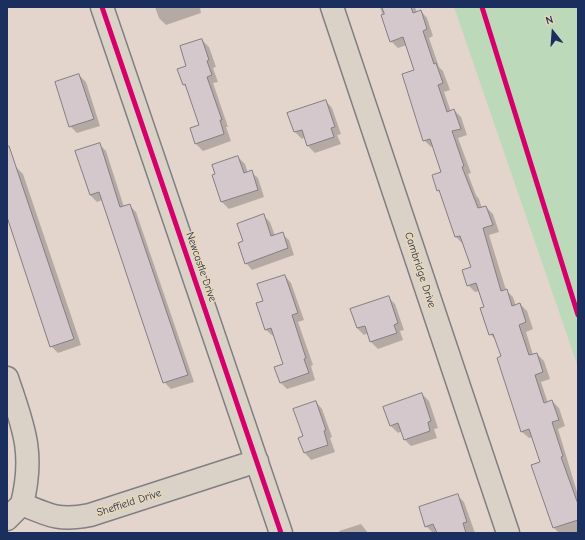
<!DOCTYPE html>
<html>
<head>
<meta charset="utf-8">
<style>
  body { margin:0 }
  #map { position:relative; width:585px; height:540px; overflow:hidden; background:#e3d5cc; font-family:"Comic Neue",sans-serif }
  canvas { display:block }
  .frame { position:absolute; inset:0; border:8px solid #1b2f5e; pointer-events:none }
  .north { position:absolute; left:533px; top:12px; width:40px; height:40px; -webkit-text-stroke:3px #e9d7b4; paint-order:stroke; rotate:343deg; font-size:11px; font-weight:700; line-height:16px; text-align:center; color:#1b2f5e }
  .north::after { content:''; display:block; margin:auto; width:14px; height:18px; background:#1b2f5e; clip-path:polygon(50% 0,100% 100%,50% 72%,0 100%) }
</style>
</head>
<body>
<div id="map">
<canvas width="585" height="540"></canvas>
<div class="frame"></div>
<div class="north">N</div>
</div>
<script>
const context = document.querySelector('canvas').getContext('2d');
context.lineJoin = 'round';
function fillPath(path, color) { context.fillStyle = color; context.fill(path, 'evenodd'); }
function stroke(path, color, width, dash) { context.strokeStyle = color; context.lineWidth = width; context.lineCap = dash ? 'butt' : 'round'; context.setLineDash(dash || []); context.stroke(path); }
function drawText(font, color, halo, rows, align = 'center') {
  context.font = font + ' "Comic Neue",sans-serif'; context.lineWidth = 3; context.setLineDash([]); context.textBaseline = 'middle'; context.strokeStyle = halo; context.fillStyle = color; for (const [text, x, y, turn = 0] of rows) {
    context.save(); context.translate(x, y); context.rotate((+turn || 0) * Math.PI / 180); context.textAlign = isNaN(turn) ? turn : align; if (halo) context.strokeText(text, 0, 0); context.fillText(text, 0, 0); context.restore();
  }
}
const green = new Path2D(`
  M 454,7 L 578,7 L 578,367 Z`);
const shadow = new Path2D(`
  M 155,7 L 200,7 L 201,13 L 166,25 L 159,18 Z
  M 380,7 L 415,7 L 417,13 L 421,11 L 427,18 L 433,36 L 429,38 L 439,67 L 443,71 L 450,90 L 444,92 L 451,112 L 454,110 L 461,117 L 467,135 L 458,138 L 471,173 L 468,174 L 476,195 L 479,199 L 482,208 L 486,207 L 493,214 L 499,232 L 489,235 L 506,290 L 513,297 L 516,306 L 520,304 L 527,311 L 533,329 L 526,332 L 533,355 L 537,354 L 544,361 L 550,379 L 541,382 L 548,403 L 552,401 L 559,408 L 565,426 L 558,429 L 578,495 L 578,533 L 559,533 L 554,528 L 542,463 L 533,437 L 529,438 L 522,432 L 497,341 L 490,334 L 485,307 L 480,291 L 475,292 L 468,285 L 472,268 L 463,244 L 456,237 L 441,193 L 438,190 L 442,173 L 433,146 L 431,147 L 424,140 L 415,71 L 407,45 L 398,48 L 391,41 Z
  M 202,40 L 209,47 L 216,67 L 213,68 L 218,82 L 213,83 L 228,127 L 226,127 L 231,141 L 203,151 L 196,144 L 200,126 L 187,88 L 183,84 L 188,67 Z
  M 79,75 L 86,82 L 100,126 L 77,133 L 70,126 Z
  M 326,101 L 332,108 L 341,134 L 337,135 L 341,144 L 315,153 L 308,146 L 305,137 L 302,139 L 295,132 Z
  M 99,144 L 106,151 L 124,207 L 129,205 L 136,212 L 194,382 L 171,389 L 164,382 L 102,200 L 97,202 L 90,195 Z
  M 238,157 L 245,164 L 248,173 L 251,172 L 258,178 L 264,197 L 229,209 L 222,202 L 217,174 Z
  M 16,167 L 23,174 L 81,345 L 58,353 L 51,346 L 7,216 L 7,170 Z
  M 263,215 L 270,222 L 275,236 L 282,234 L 289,240 L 294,255 L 252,270 L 246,263 Z
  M 285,276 L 291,283 L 304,320 L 298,322 L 313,365 L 311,366 L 315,380 L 287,389 L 280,382 L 285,365 L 275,336 L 273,336 L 266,330 L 264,301 Z
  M 388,297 L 395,304 L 404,330 L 400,331 L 403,340 L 378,349 L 371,342 L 368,333 L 364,335 L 357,328 L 351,309 Z
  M 422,394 L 429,401 L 438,428 L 434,429 L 437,438 L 411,446 L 404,439 L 402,431 L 398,433 L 391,426 Z
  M 316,402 L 322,409 L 332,437 L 330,438 L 335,452 L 311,460 L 305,453 L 300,438 L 304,437 Z
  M 457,495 L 464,502 L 475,533 L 433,533 L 426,526 Z
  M 361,524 L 368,533 L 340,533 L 339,531 Z`);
const building = new Path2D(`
  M 382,7 L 411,7 L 413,13 L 421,10 L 427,29 L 423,31 L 434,64 L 436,63 L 443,83 L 438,85 L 447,112 L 454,109 L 461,129 L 452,131 L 464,166 L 462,167 L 478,208 L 486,206 L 493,225 L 483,228 L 501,291 L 507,289 L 512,306 L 520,303 L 526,322 L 519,325 L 529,355 L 537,353 L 543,372 L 535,375 L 544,403 L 552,400 L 559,420 L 552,422 L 563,456 L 561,457 L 578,504 L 578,520 L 553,528 L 531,465 L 540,462 L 529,429 L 521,432 L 497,358 L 501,356 L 493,334 L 489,335 L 480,308 L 484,307 L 476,283 L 467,286 L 462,270 L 471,267 L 460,236 L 455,237 L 439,190 L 437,191 L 432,175 L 441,172 L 430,139 L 423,141 L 402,74 L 414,70 L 403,37 L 390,42 L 381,15 L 384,14 Z
  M 202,39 L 209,60 L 207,61 L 212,75 L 207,77 L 222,120 L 220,120 L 224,134 L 195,144 L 190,128 L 199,125 L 185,84 L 183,85 L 177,69 L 186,66 L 180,46 Z
  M 79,74 L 94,119 L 69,127 L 55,82 Z
  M 326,100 L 335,127 L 331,128 L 334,137 L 307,146 L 302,130 L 294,132 L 287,113 Z
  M 100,143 L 120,207 L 130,204 L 188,375 L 163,383 L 99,192 L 90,195 L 75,151 Z
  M 7,146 L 9,146 L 74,339 L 50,347 L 7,217 Z
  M 238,156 L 244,173 L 252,170 L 258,190 L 221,202 L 212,175 L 215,174 L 212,165 Z
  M 264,214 L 271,236 L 283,232 L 288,248 L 245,264 L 238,243 L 243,241 L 237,224 Z
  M 285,275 L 298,313 L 292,315 L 306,358 L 304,359 L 309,373 L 280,383 L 274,367 L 283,364 L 271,328 L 265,330 L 256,303 L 263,301 L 257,284 Z
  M 389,296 L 398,323 L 394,325 L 397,333 L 370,342 L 365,326 L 357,328 L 350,309 Z
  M 422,393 L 431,421 L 428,422 L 430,431 L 404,440 L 398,423 L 390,426 L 383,407 Z
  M 316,401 L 326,430 L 324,431 L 328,445 L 304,453 L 298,438 L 303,436 L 293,409 Z
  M 458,494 L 467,522 L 463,523 L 466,533 L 437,533 L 433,524 L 425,527 L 419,507 Z`);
const minor = new Path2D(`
  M 102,7 L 281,533
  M 332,7 L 508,533
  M 7,378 C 23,426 35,452 22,504
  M 7,519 L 22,504 C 50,516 60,521 90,515 L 257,461`);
const cycleway = new Path2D(`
  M 102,7 L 281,533
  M 482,7 L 578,315`);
const streetNames = [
  ["Newcastle Drive",201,267,71],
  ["Cambridge Drive",420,270,72],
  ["Sheffield Drive",129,503,-18]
];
fillPath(green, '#bcdab9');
fillPath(shadow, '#0003');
fillPath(building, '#d5c8cd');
stroke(building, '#817f83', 1);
stroke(minor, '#817f83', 25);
stroke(minor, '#dad2c6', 22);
stroke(cycleway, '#d6006c', 5);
drawText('11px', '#1b2f5e', '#e9d7b4', streetNames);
</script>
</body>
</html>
